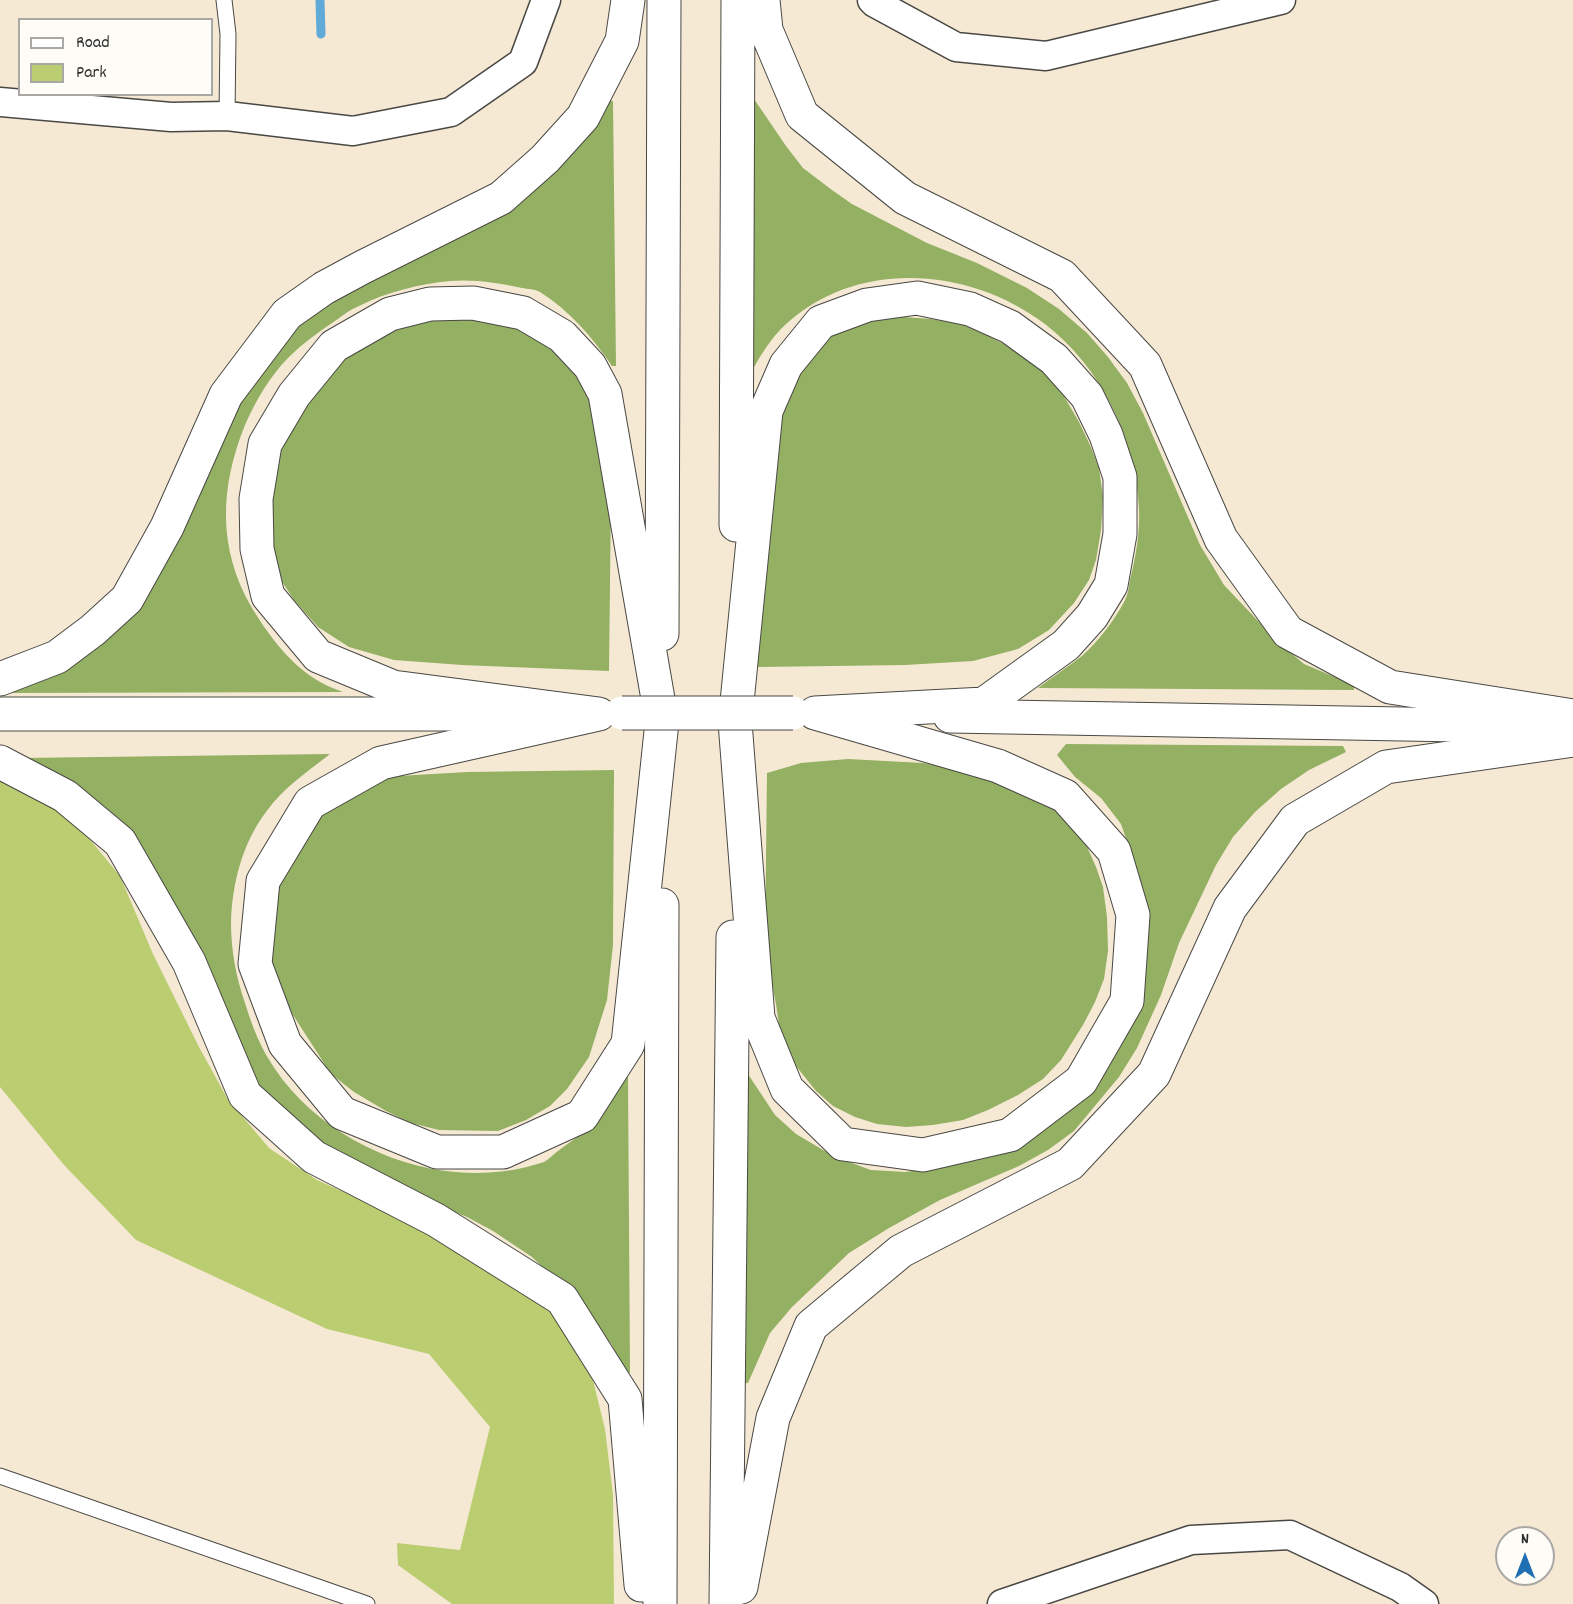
<!DOCTYPE html>
<html>
<head>
<meta charset="utf-8">
<style>
  body { margin:0 }
  #map { position:relative; width:1573px; height:1604px; overflow:hidden; background:#f6e9d4; font-family:Dekko,sans-serif }
  canvas { display:block }
  .legend { position:absolute; left:18px; top:18px; width:195px; height:78px; box-sizing:border-box; background:#fdfcf7; border:2px solid #a9a8a5; margin:0; padding:8px 10px; list-style:none; font-size:18px; color:#2b2b2b }
  .legend li { display:flex; align-items:center; gap:12px; height:30px }
  .legend b { width:30px; border:2px solid #a9a8a5 }
  .north { position:absolute; left:1495px; top:1526px; width:60px; height:60px; box-sizing:border-box; background:#fdfcf7; border:2px solid #a9a8a5; border-radius:50%; rotate:0deg; font-size:16px; font-weight:700; line-height:24px; text-align:center; color:#2b2b2b }
  .north::after { content:''; display:block; margin:auto; width:21px; height:27px; background:#1f6fb2; clip-path:polygon(50% 0,100% 100%,50% 72%,0 100%) }
</style>
</head>
<body>
<div id="map">
<canvas width="1573" height="1604"></canvas>
<ul class="legend">
<li><b style="height:8px;background:#fff"></b>Road</li>
<li><b style="height:16px;background:#bacd71"></b>Park</li>
</ul>
<div class="north">N</div>
</div>
<script>
const context = document.querySelector('canvas').getContext('2d');
context.lineJoin = 'round';
function fillPath(path, color) { context.fillStyle = color; context.fill(path, 'evenodd'); }
function stroke(path, color, width, dash) { context.strokeStyle = color; context.lineWidth = width; context.lineCap = dash ? 'butt' : 'round'; context.setLineDash(dash || []); context.stroke(path); }
const green = new Path2D(`
  M 0,780 L 69,814 L 120,876 L 153,954 L 199,1047 L 227,1098 L 269,1148 L 317,1180 L 404,1219 L 522,1289 L 567,1324 L 589,1364 L 605,1429 L 613,1495 L 614,1604 L 452,1604 L 398,1565 L 397,1543 L 460,1550 L 490,1427 L 429,1354 L 327,1329 L 136,1240 L 64,1165 L 0,1087 Z`);
const forest = new Path2D(`
  M 752,96 L 786,146 L 803,168 L 832,190 L 852,204 L 927,243 L 977,263 L 1027,288 L 1059,309 L 1087,333 L 1108,357 L 1127,383 L 1143,413 L 1200,545 L 1224,585 L 1278,642 L 1304,664 L 1354,685 L 1354,690 L 1038,688 C 1052,677 1068,667 1082,656 C 1098,642 1117,617 1126,598 C 1128,593 1129,586 1130,580 C 1136,556 1140,533 1139,509 C 1136,439 1101,367 1045,324 C 970,267 857,258 785,325 C 772,337 762,353 753,369 Z
  M 607,101 L 613,101 L 616,366 L 612,366 C 593,338 569,310 540,292 C 535,289 528,289 522,288 C 498,283 475,279 450,281 C 419,284 387,292 359,306 C 349,310 341,317 332,323 C 317,333 302,344 289,357 C 270,376 256,400 245,425 C 220,487 217,548 252,608 C 269,636 292,667 322,683 C 329,687 336,689 343,692 L 10,693 L 70,666 L 99,647 L 119,628 L 232,402 L 298,319 L 432,244 Z
  M 904,317 L 931,319 L 961,324 L 986,335 L 1016,350 L 1040,367 L 1058,386 L 1079,422 L 1090,445 L 1099,468 L 1103,497 L 1101,530 L 1096,560 L 1089,580 L 1074,603 L 1049,630 L 1018,649 L 973,661 L 905,665 L 758,667 L 760,492 L 777,402 L 830,335 L 875,319 Z
  M 442,319 L 498,320 L 543,338 L 584,383 L 595,405 L 611,495 L 609,671 L 462,665 L 394,660 L 349,647 L 318,627 L 294,600 L 279,577 L 268,527 L 280,442 L 332,365 L 387,334 L 413,324 Z
  M 1066,744 L 1343,746 L 1346,752 L 1309,770 L 1281,789 L 1255,812 L 1233,837 L 1216,865 L 1179,943 L 1161,995 L 1137,1048 L 1119,1077 L 1074,1131 L 1048,1150 L 1019,1166 L 940,1200 L 889,1228 L 849,1253 L 792,1307 L 770,1333 L 748,1383 L 743,1383 L 744,1068 L 775,1115 L 796,1134 L 835,1157 L 871,1170 L 905,1172 L 945,1167 L 978,1160 L 1017,1142 L 1099,1072 L 1141,888 L 1137,870 L 1121,824 L 1101,798 L 1075,777 L 1057,755 Z
  M 330,754 C 307,772 283,788 266,812 C 242,844 232,884 231,923 C 231,950 236,977 245,1003 C 252,1026 261,1049 275,1069 C 314,1127 386,1166 455,1172 C 479,1174 502,1173 527,1167 C 532,1165 539,1164 544,1162 C 549,1159 554,1154 558,1151 C 564,1146 571,1142 577,1137 C 582,1132 586,1125 591,1119 C 602,1105 613,1090 624,1076 L 628,1075 L 630,1373 L 624,1370 L 612,1345 L 591,1317 L 566,1289 L 532,1257 L 493,1231 L 467,1217 L 388,1185 L 330,1155 L 258,1084 L 177,911 L 145,852 L 21,758 Z
  M 848,759 L 923,763 L 988,775 L 1064,812 L 1085,842 L 1096,867 L 1103,887 L 1107,917 L 1108,951 L 1104,979 L 1095,1002 L 1083,1025 L 1061,1060 L 1043,1079 L 1018,1095 L 988,1110 L 963,1120 L 933,1125 L 906,1127 L 877,1124 L 855,1117 L 833,1106 L 816,1091 L 792,1061 L 781,1039 L 776,1004 L 765,948 L 767,773 L 801,763 Z
  M 614,770 L 613,945 L 607,1000 L 589,1057 L 567,1089 L 550,1106 L 526,1120 L 498,1131 L 439,1130 L 411,1123 L 386,1111 L 354,1092 L 331,1074 L 293,1015 L 281,991 L 273,968 L 269,940 L 271,906 L 298,833 L 354,788 L 399,776 L 467,772 Z`);
const stream = new Path2D(`
  M 320,0 L 321,34`);
const lane = new Path2D(`
  M 224,0 L 228,34 L 227,116
  M 0,1476 L 367,1604`);
const street = new Path2D(`
  M 872,0 L 875,3 L 956,47 L 1046,56 L 1281,0
  M 0,102 L 171,117 L 227,116 L 353,131 L 451,112 L 523,62 L 546,0
  M 1002,1604 L 1191,1540 L 1290,1535 L 1400,1587 L 1424,1604`);
const secondary = new Path2D(`
  M 0,714 L 514,714
  M 950,716 L 1573,727`);
const highway = new Path2D(`
  M 763,0 L 766,30 L 802,115 L 905,198 L 1062,276 L 1145,365 L 1221,539 L 1288,632 L 1390,687 L 1573,716
  M 917,298 L 970,309 L 1010,327 L 1054,359 L 1087,396 L 1106,435 L 1120,477 L 1120,534 L 1111,585 L 1092,616 L 1066,645 L 984,704 L 815,713 L 998,766 L 1065,796 L 1114,851 L 1133,915 L 1127,1001 L 1081,1081 L 1010,1135 L 923,1155 L 843,1144 L 787,1089 L 758,1018 L 735,722 L 766,411 L 786,365 L 821,322 L 867,305 Z
  M 473,303 L 523,313 L 562,336 L 590,366 L 605,394 L 662,722 L 628,1044 L 582,1116 L 503,1152 L 437,1152 L 342,1113 L 285,1044 L 255,964 L 263,881 L 310,803 L 381,763 L 599,714 L 393,687 L 318,656 L 268,596 L 257,549 L 256,499 L 265,444 L 294,395 L 334,346 L 390,314 L 430,304 Z
  M 736,525 L 738,0
  M 662,634 L 664,0
  M 0,679 L 57,657 L 93,630 L 127,599 L 167,527 L 226,395 L 287,314 L 324,288 L 363,267 L 501,198 L 545,159 L 583,117 L 622,41 L 628,0
  M 0,762 L 65,796 L 120,842 L 189,962 L 245,1095 L 314,1157 L 436,1220 L 562,1299 L 625,1399 L 641,1585
  M 741,1587 L 773,1418 L 811,1326 L 901,1251 L 1070,1164 L 1154,1074 L 1230,908 L 1295,820 L 1386,767 L 1573,740
  M 660,1604 L 662,905
  M 726,1604 L 733,937`);
const secondaryBridge = new Path2D(`
  M 622,713 L 793,713`);
fillPath(green, '#bacd71');
fillPath(forest, '#93b063');
stroke(stream, '#60aad8', 9);
stroke(lane, '#494844', 17);
stroke(street, '#494844', 31);
stroke(secondary, '#494844', 35);
stroke(highway, '#494844', 35);
stroke(lane, '#fff', 15);
stroke(street, '#fff', 28);
stroke(secondary, '#fff', 33);
stroke(highway, '#fff', 33);
stroke(secondaryBridge, '#494844', 35, []);
stroke(secondaryBridge, '#fff', 33);
</script>
</body>
</html>
